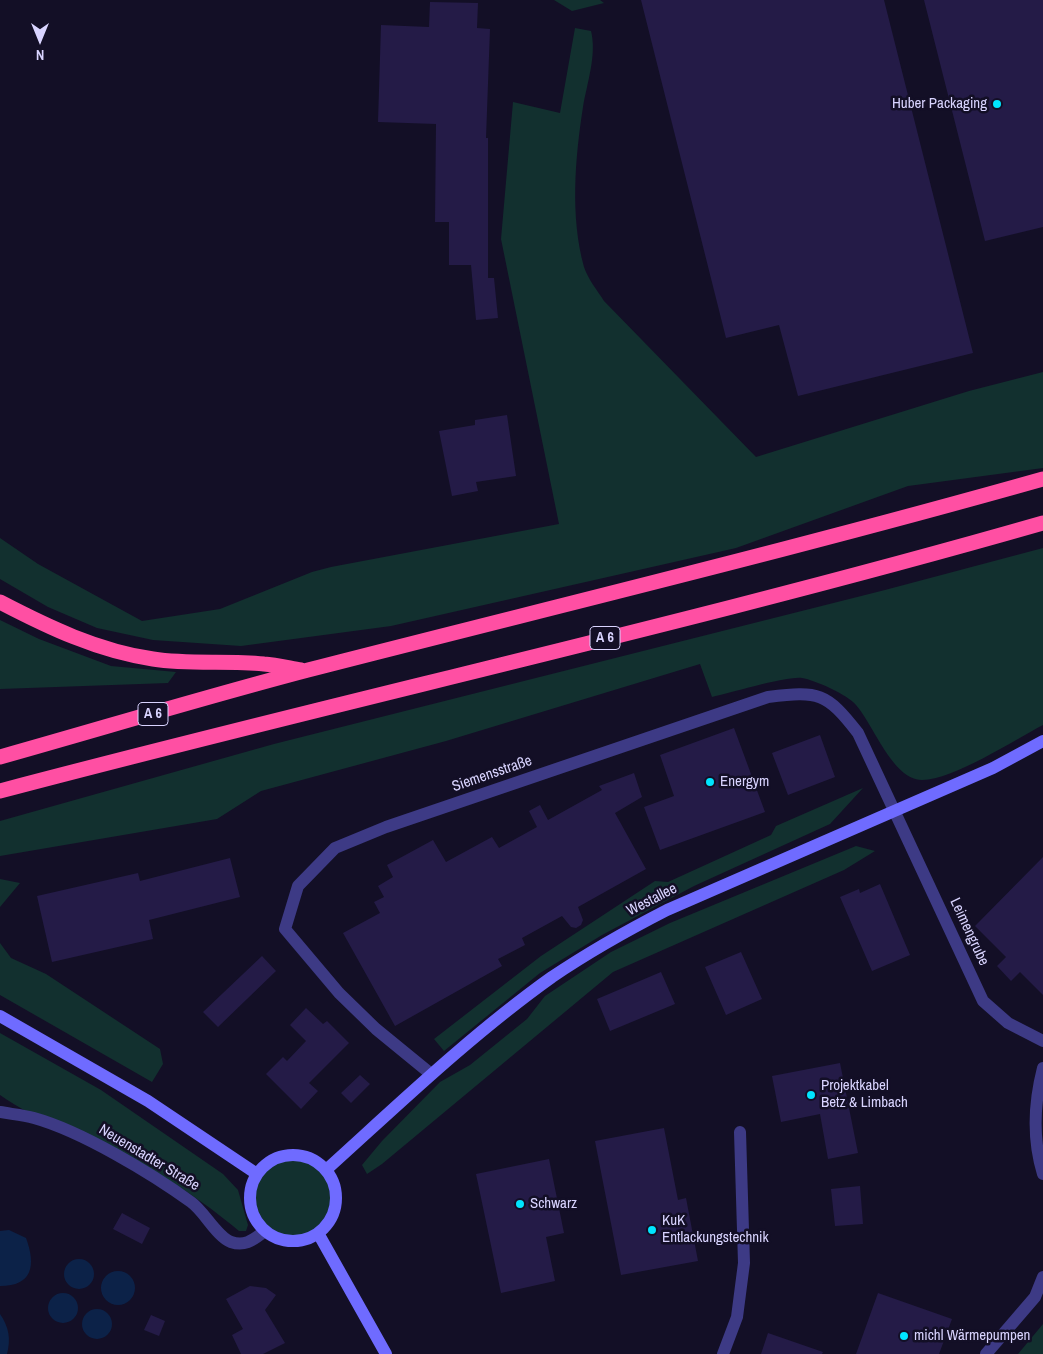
<!DOCTYPE html>
<html>
<head>
<meta charset="utf-8">
<style>
  body { margin:0 }
  #map { position:relative; width:1043px; height:1354px; overflow:hidden; background:#130f26; font-family:"Archivo Narrow",sans-serif }
  canvas { display:block }
  .north { position:absolute; left:15px; top:15px; width:50px; height:50px; -webkit-text-stroke:4px #130f26; paint-order:stroke; rotate:180deg; font-size:14px; font-weight:700; line-height:20px; text-align:center; color:#d9d4ff }
  .north::after { content:''; display:block; margin:auto; width:18px; height:22px; background:#d9d4ff; clip-path:polygon(50% 0,100% 100%,50% 72%,0 100%) }
</style>
</head>
<body>
<div id="map">
<canvas width="1043" height="1354"></canvas>
<div class="north">N</div>
</div>
<script>
const context = document.querySelector('canvas').getContext('2d');
context.lineJoin = 'round';
function fillPath(path, color) { context.fillStyle = color; context.fill(path, 'evenodd'); }
function stroke(path, color, width, dash) { context.strokeStyle = color; context.lineWidth = width; context.lineCap = dash ? 'butt' : 'round'; context.setLineDash(dash || []); context.stroke(path); }
function drawText(font, color, halo, rows, align = 'center') {
  context.font = font + ' "Archivo Narrow",sans-serif'; context.lineWidth = 5; context.setLineDash([]); context.textBaseline = 'middle'; context.strokeStyle = halo; context.fillStyle = color; for (const [text, x, y, turn = 0] of rows) {
    context.save(); context.translate(x, y); context.rotate((+turn || 0) * Math.PI / 180); context.textAlign = isNaN(turn) ? turn : align; if (halo) context.strokeText(text, 0, 0); context.fillText(text, 0, 0); context.restore();
  }
}
const green = new Path2D(`
  M 554,0 L 600,0 L 604,3 L 572,11 Z
  M 575,28 L 591,31 C 597,55 587,83 583,107 C 575,158 570,217 584,267 C 588,279 597,290 604,301 L 756,457 L 969,391 L 1043,372 L 1043,468 L 908,486 L 736,548 L 391,626 L 241,646 L 153,640 L 97,628 L 48,607 L 0,579 L 0,538 L 38,564 L 142,621 L 220,609 L 312,572 L 331,567 L 559,524 L 501,239 L 513,102 L 560,113 Z
  M 1043,548 L 1043,725 C 1014,740 953,780 922,780 C 893,780 873,724 856,705 C 848,695 815,680 802,678 C 786,676 731,693 712,697 L 700,664 L 446,741 L 261,791 L 217,819 L 0,856 L 0,821 L 274,744 L 885,590 Z
  M 0,620 L 39,639 L 111,666 L 176,672 L 168,683 L 0,689 Z
  M 863,788 L 830,824 L 694,886 L 602,935 L 540,973 L 444,1051 L 434,1039 L 541,956 L 655,881 L 668,882 L 771,835 L 776,826 Z
  M 856,846 L 875,851 L 844,870 L 613,972 L 382,1164 L 367,1174 L 362,1165 L 382,1141 L 440,1082 L 470,1065 L 527,1019 L 545,996 L 611,952 L 670,923 Z
  M 0,879 L 20,883 L 0,907 Z
  M 0,943 L 11,958 L 46,974 L 160,1049 L 163,1064 L 152,1082 L 0,995 Z
  M 0,1033 L 101,1090 L 223,1174 L 238,1190 L 248,1225 L 246,1231 L 239,1231 C 201,1199 165,1176 120,1154 C 80,1134 37,1121 0,1095 Z
  M250 1198a43 43 0 1 1 86 0a43 43 0 1 1-86 0Z
  M 1043,1324 L 1043,1354 L 1018,1354 Z`);
const water = new Path2D(`
  M 9,1230 L 26,1238 C 36,1265 33,1286 0,1286 L 0,1231 Z
  M64 1274a15 15 0 1 1 30 0a15 15 0 1 1-30 0Z
  M101 1288a17 17 0 1 1 34 0a17 17 0 1 1-34 0Z
  M48 1308a15 15 0 1 1 30 0a15 15 0 1 1-30 0Z
  M82 1324a15 15 0 1 1 30 0a15 15 0 1 1-30 0Z
  M 0,1314 C 9,1327 11,1339 7,1354 L 0,1354 Z`);
const building = new Path2D(`
  M 641,0 L 884,0 L 973,353 L 798,396 L 779,325 L 726,338 Z
  M 924,0 L 1043,0 L 1043,227 L 985,241 Z
  M 430,2 L 478,3 L 477,28 L 490,29 L 486,138 L 488,138 L 488,278 L 494,278 L 498,318 L 476,320 L 471,265 L 449,265 L 449,222 L 435,222 L 436,124 L 378,122 L 381,25 L 429,27 Z
  M 507,415 L 516,476 L 476,482 L 478,491 L 452,496 L 439,431 L 475,425 L 475,420 Z
  M 734,728 L 765,812 L 660,850 L 644,807 L 674,796 L 660,755 Z
  M 820,735 L 835,777 L 788,795 L 772,753 Z
  M 634,773 L 642,797 L 615,813 L 646,869 L 578,907 L 583,920 L 581,925 L 576,928 L 571,927 L 562,916 L 522,938 L 525,945 L 498,959 L 502,966 L 395,1026 L 343,933 L 380,913 L 374,902 L 384,897 L 378,886 L 393,877 L 387,865 L 433,840 L 446,862 L 492,837 L 499,848 L 537,827 L 529,811 L 540,805 L 548,820 L 602,790 L 599,786 Z
  M 1043,857 L 1043,995 L 1020,972 L 1011,981 L 997,966 L 1006,957 L 975,926 Z
  M 230,858 L 240,897 L 149,920 L 153,939 L 52,962 L 37,896 L 138,873 L 140,881 Z
  M 880,884 L 910,955 L 872,971 L 840,897 L 859,889 L 860,893 Z
  M 741,952 L 762,999 L 726,1015 L 705,967 Z
  M 262,956 L 276,971 L 218,1027 L 203,1012 Z
  M 661,972 L 675,1004 L 610,1031 L 597,999 Z
  M 306,1008 L 323,1024 L 327,1021 L 349,1043 L 309,1083 L 318,1091 L 301,1109 L 266,1074 L 283,1057 L 287,1061 L 306,1041 L 290,1025 Z
  M 840,1063 L 858,1153 L 828,1159 L 820,1114 L 781,1122 L 772,1076 Z
  M 360,1075 L 370,1084 L 351,1103 L 341,1093 Z
  M 664,1128 L 678,1200 L 686,1198 L 698,1261 L 621,1275 L 595,1141 Z
  M 549,1159 L 564,1233 L 546,1237 L 555,1281 L 501,1293 L 476,1174 Z
  M 860,1186 L 863,1224 L 835,1226 L 831,1189 Z
  M 122,1213 L 150,1228 L 142,1244 L 113,1229 Z
  M 250,1286 L 266,1288 L 276,1295 L 265,1310 L 285,1343 L 263,1354 L 241,1354 L 232,1335 L 243,1329 L 226,1299 Z
  M 878,1293 L 952,1319 L 939,1354 L 856,1354 Z
  M 151,1315 L 165,1321 L 159,1336 L 144,1330 Z
  M 768,1333 L 823,1352 L 822,1354 L 761,1354 Z`);
const minor = new Path2D(`
  M 1043,1068 C 1034,1103 1032,1138 1043,1174
  M 431,1074 L 376,1029 L 339,993 L 285,929 L 298,886 L 335,848 L 386,827 L 768,697 C 819,691 826,692 858,733 L 983,1001 L 1008,1023 L 1043,1041
  M 0,1112 C 11,1114 23,1115 34,1118 C 81,1131 151,1173 191,1202 C 204,1211 217,1237 231,1242 C 246,1247 254,1239 265,1231
  M 723,1354 L 737,1317 L 744,1263 L 740,1132
  M 986,1354 L 1035,1297 L 1043,1277`);
const secondary = new Path2D(`
  M 0,1016 L 148,1101 L 257,1174
  M250 1198a43 43 0 1 1 86 0a43 43 0 1 1-86 0Z
  M 326,1170 C 399,1104 472,1034 552,977 C 589,952 628,930 667,910 L 993,768 L 1043,741
  M 318,1233 L 386,1354`);
const motorway = new Path2D(`
  M 0,602 C 48,627 98,651 153,659 C 190,665 227,660 264,664 C 276,665 289,668 301,670
  M 0,757 C 103,728 205,697 308,670 C 553,607 799,548 1043,479
  M 0,791 C 347,699 698,622 1043,523`);
const markers = [
  [997,104,5,"#00e5ff"],
  [710,782,5,"#00e5ff"],
  [811,1095,5,"#00e5ff"],
  [520,1204,5,"#00e5ff"],
  [652,1230,5,"#00e5ff"],
  [904,1336,5,"#00e5ff"]
];
const shields = [
  [605,638,30],
  [153,714,30]
];
const shieldNames = [
  ["A 6",605,638],
  ["A 6",153,714]
];
const poiNames = [
  ["Huber Packaging",987,104,"right"],
  ["Energym",720,782],
  ["Projektkabel",821,1086],
  ["Betz & Limbach",821,1103],
  ["Schwarz",530,1204],
  ["KuK",662,1221],
  ["Entlackungstechnik",662,1238],
  ["michl Wärmepumpen",914,1336]
];
const streetNames = [
  ["Siemensstraße",492,774,-19],
  ["Westallee",652,900,-27],
  ["Leimengrube",969,932,65],
  ["Neuenstadter Straße",149,1158,31]
];
fillPath(green, '#12302f');
fillPath(water, '#0c2248');
fillPath(building, '#241b47');
stroke(minor, '#3d3a85', 12);
stroke(secondary, '#6f6bff', 12);
stroke(motorway, '#ff4fa3', 15);
for (const [x, y, r, color] of markers) { const dot = new Path2D(); dot.arc(x, y, r, 0, 2 * Math.PI); context.fillStyle = color; context.fill(dot); stroke(dot, '#130f26', 2); }
for (const [x, y, w] of shields) { const box = new Path2D(); box.roundRect(x - w / 2, y - 11.5, w, 23, 4); context.fillStyle = '#130f26'; context.fill(box); stroke(box, '#d9d4ff', 1); }
drawText('bold 14px', '#d9d4ff', null, shieldNames);
drawText('15px', '#d9d4ff', '#130f26', poiNames, 'left');
drawText('15px', '#d9d4ff', '#130f26', streetNames);
</script>
</body>
</html>
